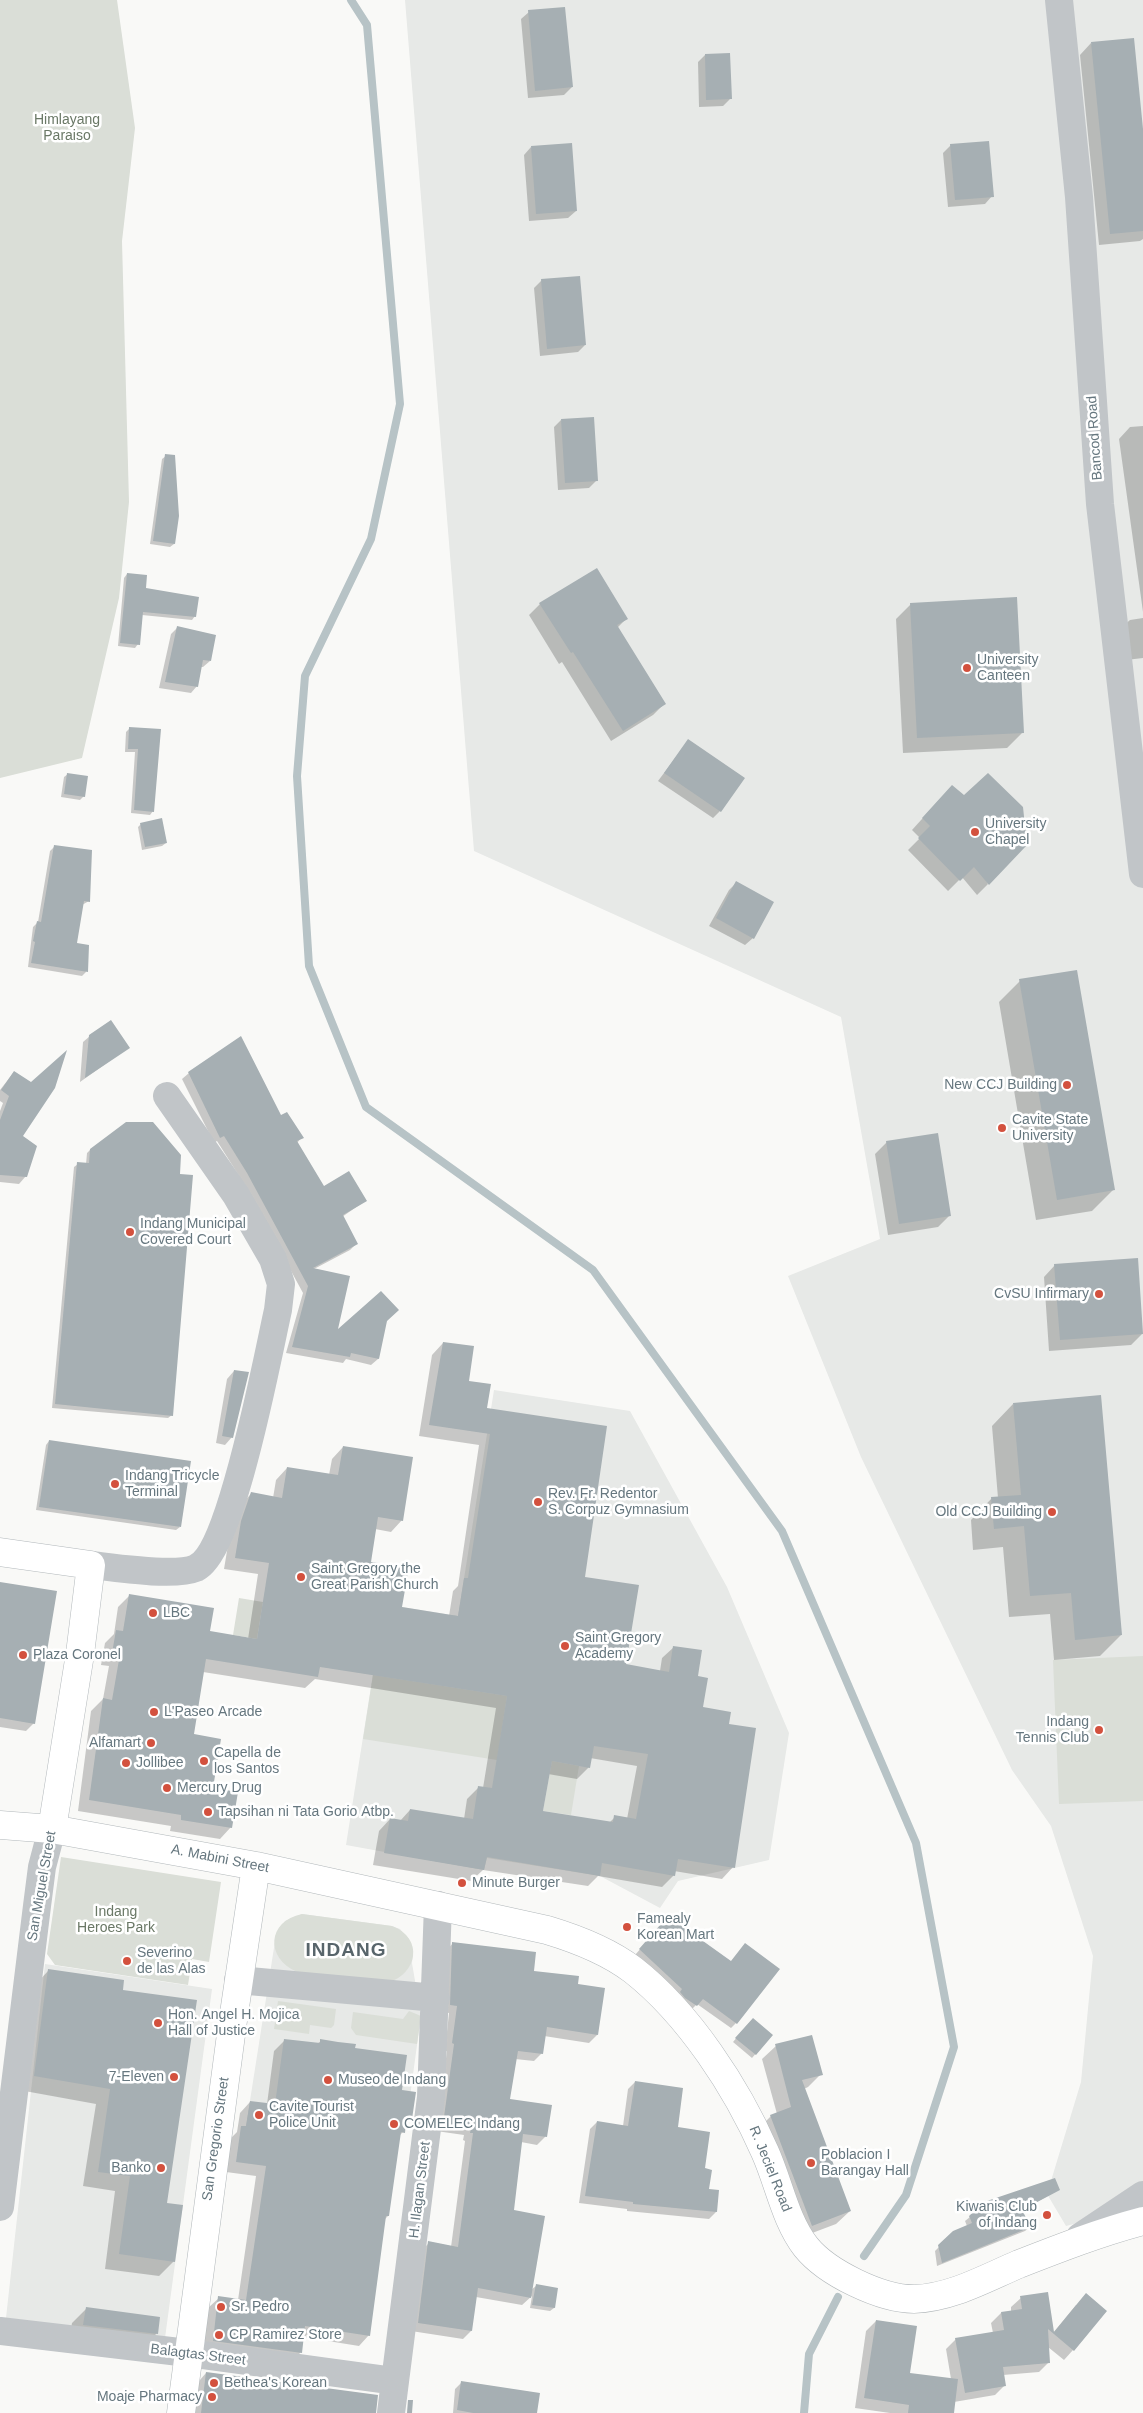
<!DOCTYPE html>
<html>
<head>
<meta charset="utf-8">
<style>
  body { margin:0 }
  canvas { display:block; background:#f9f9f7 }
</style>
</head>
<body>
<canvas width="1143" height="2413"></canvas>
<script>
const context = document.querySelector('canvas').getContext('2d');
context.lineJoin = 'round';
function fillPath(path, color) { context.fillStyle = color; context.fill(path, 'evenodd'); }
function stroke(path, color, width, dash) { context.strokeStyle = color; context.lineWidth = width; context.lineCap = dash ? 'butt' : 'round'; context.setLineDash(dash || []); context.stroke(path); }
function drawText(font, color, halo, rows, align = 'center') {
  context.font = font + ' Helvetica,sans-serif'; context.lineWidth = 5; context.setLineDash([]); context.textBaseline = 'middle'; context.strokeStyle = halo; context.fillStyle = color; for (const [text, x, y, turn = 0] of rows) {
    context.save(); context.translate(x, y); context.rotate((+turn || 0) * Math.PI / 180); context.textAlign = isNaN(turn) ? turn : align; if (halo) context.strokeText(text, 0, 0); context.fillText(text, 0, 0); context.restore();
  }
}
const built = new Path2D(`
  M 405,0 L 1143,0 L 1143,2206 L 1066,2226 L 1047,2194 L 1081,2082 L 1093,1956 L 1051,1826 L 1012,1770 L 861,1457 L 788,1276 L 880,1239 L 841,1017 L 474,851 Z
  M 494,1390 L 630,1411 L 727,1587 L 789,1733 L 769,1860 L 678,1881 L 660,1908 L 600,1876 L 487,1858 L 484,1870 L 346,1845 L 384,1604 L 458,1616 Z
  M 302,1914 L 392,1926 L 400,1929 L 411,1943 L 413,1952 L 412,1963 L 421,2016 L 405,2133 L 360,2126 L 246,2126 L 276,1935 L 285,1921 Z
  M 45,1964 L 212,1989 L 165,2338 L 6,2318 Z`);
const green = new Path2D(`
  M 0,0 L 117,0 L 135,128 L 122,241 L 129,502 L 119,598 L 82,758 L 0,778 Z
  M 239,1598 L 263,1602 L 257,1639 L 233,1635 Z
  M 1143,1656 L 1143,1801 L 1059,1804 L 1053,1660 Z
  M 373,1675 L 507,1696 L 497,1760 L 363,1739 Z
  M 552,1761 L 579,1766 L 571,1815 L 543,1811 Z
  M 61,1857 L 221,1882 L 209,1962 L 192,1959 L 188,1985 L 55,1965 L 47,1954 Z
  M 302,1914 L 392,1926 C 424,1938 418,1974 387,1983 L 297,1972 C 265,1958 267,1921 302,1914 Z
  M 278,2001 L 336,2009 L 334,2025 L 331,2028 L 310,2025 L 309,2034 L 274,2029 Z
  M 409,2011 L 421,2016 L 417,2044 L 356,2035 L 351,2028 L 353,2012 L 403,2019 Z`);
const shadow = new Path2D(`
  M 529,12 L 572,87 L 564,95 L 528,98 L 521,19 Z
  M 1091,43 L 1143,141 L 1143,239 L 1140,241 L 1099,245 L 1080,55 Z
  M 705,55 L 730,99 L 723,106 L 699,107 L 698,62 Z
  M 951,145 L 992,196 L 985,204 L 948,207 L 943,153 Z
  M 531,147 L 576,211 L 568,218 L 529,221 L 524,155 Z
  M 542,280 L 585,345 L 578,352 L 540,356 L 534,288 Z
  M 561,420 L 597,480 L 589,488 L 558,490 L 554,427 Z
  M 1143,426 L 1143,612 L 1119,439 L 1130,427 Z
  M 166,456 L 178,516 L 174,544 L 170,547 L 150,544 L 162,459 Z
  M 127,574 L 144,589 L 195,616 L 192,620 L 142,615 L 138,644 L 135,648 L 118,646 L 124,578 Z
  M 540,604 L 627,618 L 617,628 L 664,704 L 653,715 L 611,741 L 562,662 L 559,664 L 529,615 Z
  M 911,604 L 1022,733 L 1007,748 L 903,753 L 896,619 Z
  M 1143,618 L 1143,658 L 1126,660 L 1122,627 L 1130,620 Z
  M 177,628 L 210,661 L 203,667 L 200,667 L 197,686 L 191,693 L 159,688 L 171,634 Z
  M 130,728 L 160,730 L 153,811 L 150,815 L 131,813 L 135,752 L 125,752 L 126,732 Z
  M 688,741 L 720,811 L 713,818 L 658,781 Z
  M 68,774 L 84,796 L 80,800 L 61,797 L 64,777 Z
  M 941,798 L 988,884 L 977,895 L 962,877 L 948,891 L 908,850 L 920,838 L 912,830 Z
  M 141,824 L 166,843 L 162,846 L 142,850 L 138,827 Z
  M 55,846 L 89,901 L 82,905 L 76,944 L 86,972 L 82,976 L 28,967 L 33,927 L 38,922 L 50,851 Z
  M 736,883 L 753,938 L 745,945 L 709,926 L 729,890 Z
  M 1020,981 L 1113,1190 L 1092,1211 L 1036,1220 L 999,1002 Z
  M 90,1036 L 128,1048 L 80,1082 L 83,1042 Z
  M 14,1072 L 26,1176 L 19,1184 L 0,1182 L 0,1111 L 3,1103 L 0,1101 L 0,1090 Z
  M 189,1073 L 280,1117 L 302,1137 L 297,1143 L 324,1188 L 365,1201 L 342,1217 L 356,1244 L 350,1250 L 314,1269 L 336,1333 L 386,1321 L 378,1359 L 371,1365 L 346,1359 L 343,1363 L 286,1353 L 303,1293 L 241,1179 L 217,1141 L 214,1143 L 182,1079 Z
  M 887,1142 L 949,1216 L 938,1227 L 888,1235 L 875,1154 Z
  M 90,1150 L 172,1415 L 168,1418 L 52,1408 L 74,1167 L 78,1164 L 86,1164 L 87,1153 Z
  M 1055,1265 L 1142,1334 L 1131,1345 L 1049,1351 L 1044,1277 Z
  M 443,1343 L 486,1409 L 583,1578 L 625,1665 L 660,1671 L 662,1658 L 674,1647 L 696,1677 L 702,1708 L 727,1725 L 733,1867 L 722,1879 L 674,1871 L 674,1875 L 662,1887 L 598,1876 L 588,1886 L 483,1870 L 471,1881 L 373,1865 L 379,1831 L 390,1819 L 400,1821 L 410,1810 L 464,1819 L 467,1799 L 479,1787 L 483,1788 L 496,1708 L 315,1679 L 305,1688 L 203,1672 L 193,1735 L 212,1789 L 231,1827 L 220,1839 L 170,1831 L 171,1826 L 78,1811 L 91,1711 L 103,1699 L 109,1666 L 101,1665 L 105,1643 L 114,1634 L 118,1607 L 130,1595 L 209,1632 L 248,1639 L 258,1574 L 224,1569 L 230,1533 L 240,1505 L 251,1494 L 273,1498 L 276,1480 L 287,1468 L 329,1475 L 332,1459 L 343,1447 L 402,1520 L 391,1532 L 375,1529 L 369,1563 L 401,1608 L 449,1616 L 453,1591 L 458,1586 L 479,1445 L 419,1436 L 432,1355 ZM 590,1758 L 637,1766 L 627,1819 L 615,1817 L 609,1823 L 542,1812 L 548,1774 L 577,1779 L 589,1767 Z
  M 234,1371 L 232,1437 L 225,1445 L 216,1443 L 227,1379 Z
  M 1013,1404 L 1121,1635 L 1100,1656 L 1054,1660 L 1050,1614 L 1009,1617 L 1003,1547 L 973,1550 L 971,1520 L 992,1498 L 998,1498 L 992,1426 Z
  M 49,1441 L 180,1527 L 176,1530 L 36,1510 L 46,1445 Z
  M 0,1584 L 34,1723 L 26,1731 L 0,1727 Z
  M 663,1923 L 736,2023 L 731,2028 L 697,2004 L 690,2011 L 635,1955 Z
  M 453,1943 L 532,1972 L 577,1985 L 604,1989 L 597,2035 L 589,2043 L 544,2036 L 542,2053 L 534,2061 L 515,2059 L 508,2100 L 550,2106 L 545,2137 L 537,2145 L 521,2142 L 512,2211 L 531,2290 L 536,2286 L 557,2289 L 554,2308 L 550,2311 L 530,2308 L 532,2296 L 522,2305 L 476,2297 L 471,2331 L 463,2339 L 411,2331 L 421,2251 L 429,2243 L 451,2247 L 465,2141 L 463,2140 L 464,2135 L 436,2131 L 447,2051 L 445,2051 L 449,2013 L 442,2012 L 445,1952 Z
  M 49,1970 L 122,1991 L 166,2204 L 174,2261 L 159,2276 L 105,2269 L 115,2191 L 83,2186 L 96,2104 L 19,2090 L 34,1986 Z
  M 749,2023 L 772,2035 L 752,2058 L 733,2042 Z
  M 285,2040 L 317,2044 L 321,2041 L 354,2049 L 401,2092 L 411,2119 L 404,2126 L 403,2132 L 399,2136 L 388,2216 L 384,2220 L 369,2335 L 359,2346 L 303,2337 L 301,2352 L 290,2363 L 203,2351 L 208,2308 L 219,2298 L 238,2300 L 256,2176 L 226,2172 L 231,2138 L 237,2132 L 240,2113 L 250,2102 L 267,2104 L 274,2051 Z
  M 776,2046 L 821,2074 L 808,2087 L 804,2089 L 850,2211 L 836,2224 L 799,2238 L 758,2129 L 771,2116 L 777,2114 L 762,2059 Z
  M 635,2082 L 676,2128 L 703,2169 L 716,2212 L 709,2219 L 627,2211 L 627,2209 L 579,2203 L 590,2129 L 597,2122 L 623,2126 L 628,2089 Z
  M 1058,2190 L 1021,2211 L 1030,2227 L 1025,2231 L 937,2266 L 935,2251 L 954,2232 L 967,2226 L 965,2221 L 970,2217 Z
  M 1047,2294 L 1053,2333 L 1076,2305 L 1073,2350 L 1064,2360 L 1048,2347 L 1049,2362 L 1039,2372 L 1003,2375 L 1005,2385 L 995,2395 L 954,2402 L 953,2413 L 890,2413 L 855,2408 L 866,2331 L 876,2321 L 909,2374 L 951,2379 L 946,2349 L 956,2339 L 993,2333 L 991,2323 L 1001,2313 L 1011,2312 L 1011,2307 L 1021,2298 Z
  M 87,2308 L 157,2333 L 142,2348 L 69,2340 L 72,2323 Z
  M 206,2373 L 371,2413 L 194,2413 L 199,2381 Z
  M 462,2382 L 536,2413 L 453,2413 L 455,2389 Z`);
const stream = new Path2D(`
  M 351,0 L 367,25 L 400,404 L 371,539 L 305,676 L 297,776 L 309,966 L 366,1107 L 593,1270 L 782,1531 L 916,1843 L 954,2047 L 906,2195 L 864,2256
  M 804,2413 L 809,2354 L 838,2297`);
const building = new Path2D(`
  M 565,7 L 573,87 L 535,91 L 528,10 Z
  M 1134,38 L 1143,129 L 1143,231 L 1110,234 L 1091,42 Z
  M 730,53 L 732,99 L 706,100 L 705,54 Z
  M 989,141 L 994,197 L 955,200 L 950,144 Z
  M 572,143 L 577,211 L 536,214 L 531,146 Z
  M 580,276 L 586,345 L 547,349 L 541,279 Z
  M 594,417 L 598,481 L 565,483 L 561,419 Z
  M 165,454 L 175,455 L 179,516 L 175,544 L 153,541 Z
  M 597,568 L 628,619 L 617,625 L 666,704 L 623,731 L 573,652 L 571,653 L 539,603 Z
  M 127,573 L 147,575 L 146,588 L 199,597 L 196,617 L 143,612 L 140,645 L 120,643 Z
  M 1017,597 L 1024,733 L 917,738 L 910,603 Z
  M 177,626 L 216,635 L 211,661 L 203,660 L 198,687 L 165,682 Z
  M 129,727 L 161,729 L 154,812 L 134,810 L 138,749 L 128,749 Z
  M 688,739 L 745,778 L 721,812 L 664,773 Z
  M 67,773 L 88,776 L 85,797 L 64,794 Z
  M 988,773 L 1023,807 L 1027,845 L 989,885 L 974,867 L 960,881 L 918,838 L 930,826 L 922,818 L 952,785 L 964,795 Z
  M 162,818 L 167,843 L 145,847 L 140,823 Z
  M 54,845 L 92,850 L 90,902 L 84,901 L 77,943 L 89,945 L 88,972 L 31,963 L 35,942 L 33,941 L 37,921 L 41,922 Z
  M 736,881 L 774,902 L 754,939 L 716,918 Z
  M 1077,970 L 1115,1190 L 1057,1200 L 1019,979 Z
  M 111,1020 L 130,1048 L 85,1078 L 89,1035 Z
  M 241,1036 L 281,1115 L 287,1112 L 304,1138 L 297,1141 L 324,1186 L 349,1171 L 367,1201 L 343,1215 L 358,1244 L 313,1268 L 350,1276 L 338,1329 L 381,1291 L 399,1310 L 387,1321 L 379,1359 L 351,1353 L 350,1357 L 292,1347 L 308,1286 L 247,1173 L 224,1136 L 220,1138 L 188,1072 Z
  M 67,1050 L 55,1088 L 23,1136 L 37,1146 L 27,1177 L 0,1175 L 0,1120 L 9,1096 L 1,1090 L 14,1071 L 31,1082 Z
  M 126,1122 L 153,1122 L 181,1155 L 180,1174 L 193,1175 L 173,1416 L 55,1404 L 77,1162 L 89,1163 L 90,1149 Z
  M 938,1133 L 951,1216 L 899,1224 L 886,1141 Z
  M 1138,1258 L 1143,1334 L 1060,1340 L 1054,1264 Z
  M 443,1342 L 474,1346 L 469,1381 L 491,1384 L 487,1408 L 607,1426 L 585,1577 L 639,1585 L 626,1664 L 669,1672 L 673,1646 L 702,1650 L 698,1676 L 708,1678 L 703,1707 L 731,1712 L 729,1724 L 756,1728 L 735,1868 L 678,1859 L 675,1876 L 602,1863 L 600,1876 L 487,1857 L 484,1870 L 384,1853 L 390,1818 L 408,1821 L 410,1809 L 473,1819 L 478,1786 L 492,1788 L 507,1696 L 320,1667 L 318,1677 L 206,1659 L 194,1734 L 221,1739 L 213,1788 L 238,1792 L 232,1828 L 181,1820 L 181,1815 L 89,1800 L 103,1698 L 112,1700 L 120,1654 L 112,1653 L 116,1630 L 123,1631 L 129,1594 L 214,1608 L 210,1631 L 257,1639 L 269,1563 L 235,1558 L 241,1521 L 251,1492 L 282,1498 L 287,1467 L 338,1475 L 343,1446 L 413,1457 L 403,1521 L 378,1517 L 371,1562 L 409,1567 L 402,1607 L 458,1616 L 464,1578 L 468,1578 L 490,1434 L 429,1425 ZM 594,1746 L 648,1754 L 636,1819 L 614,1815 L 613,1822 L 543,1811 L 552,1761 L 590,1768 Z
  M 234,1370 L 249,1372 L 233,1438 L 222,1436 Z
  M 1101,1395 L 1122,1635 L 1075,1640 L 1071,1593 L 1030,1596 L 1024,1526 L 994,1529 L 991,1497 L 1021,1495 L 1013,1403 Z
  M 49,1440 L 191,1461 L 181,1527 L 39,1507 Z
  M 0,1582 L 57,1591 L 35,1724 L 0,1718 Z
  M 668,1916 L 731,1961 L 745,1943 L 780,1969 L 737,2024 L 703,1999 L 697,2006 L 685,1998 L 680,1992 L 682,1989 L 639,1949 Z
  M 452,1942 L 536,1952 L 534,1971 L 579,1976 L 578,1984 L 605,1988 L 598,2035 L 547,2027 L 543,2054 L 518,2051 L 510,2099 L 552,2105 L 547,2137 L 523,2134 L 514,2210 L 545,2216 L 531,2298 L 478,2288 L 472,2331 L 418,2323 L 428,2241 L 458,2247 L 473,2133 L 470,2133 L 471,2127 L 443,2124 L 454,2044 L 452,2043 L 457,2006 L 450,2005 Z
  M 48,1969 L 124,1980 L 123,1990 L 197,2000 L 167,2203 L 183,2205 L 175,2262 L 119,2254 L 130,2176 L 98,2172 L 110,2089 L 34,2076 Z
  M 753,2018 L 773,2035 L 756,2055 L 735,2038 Z
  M 812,2035 L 823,2075 L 802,2080 L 851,2211 L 812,2226 L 770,2115 L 791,2107 L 775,2044 Z
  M 284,2039 L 320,2043 L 320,2039 L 338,2042 L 356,2044 L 355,2048 L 407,2055 L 402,2090 L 416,2092 L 412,2119 L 406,2119 L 405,2133 L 401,2132 L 389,2216 L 386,2216 L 370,2336 L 305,2326 L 302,2353 L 213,2341 L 218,2296 L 246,2300 L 266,2166 L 236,2162 L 241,2126 L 246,2126 L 250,2101 L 275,2104 Z
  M 635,2081 L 683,2088 L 678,2127 L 710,2132 L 705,2168 L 712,2170 L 709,2189 L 719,2190 L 717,2212 L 633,2204 L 633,2202 L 585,2196 L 597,2121 L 628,2126 Z
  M 1055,2178 L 1060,2190 L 1022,2210 L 1031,2227 L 942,2263 L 938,2245 L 953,2231 L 972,2223 L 969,2216 L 984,2202 Z
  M 536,2284 L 558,2288 L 555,2308 L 532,2305 Z
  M 1048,2292 L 1054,2332 L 1086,2293 L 1107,2311 L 1074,2351 L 1048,2329 L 1050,2363 L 1003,2367 L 1006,2386 L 965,2393 L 955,2338 L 1004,2330 L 1001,2312 L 1022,2309 L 1020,2296 Z
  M 86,2307 L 160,2317 L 158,2334 L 83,2325 Z
  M 876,2320 L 917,2326 L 910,2373 L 958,2379 L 954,2413 L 908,2413 L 909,2405 L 864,2398 Z
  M 206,2372 L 378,2395 L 376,2413 L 201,2413 Z
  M 461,2381 L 540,2393 L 537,2413 L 473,2413 L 457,2410 Z
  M 408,2400 L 413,2400 L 412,2413 L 407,2413 Z`);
const minor = new Path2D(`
  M 1059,0 L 1079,197 L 1100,504 L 1143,874
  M 91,1565 C 116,1568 175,1577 196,1568 C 232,1551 268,1354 278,1310 L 281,1284 L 273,1259 L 236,1195 L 167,1096
  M 238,1980 L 436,1998
  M 0,2207 L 37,1906 L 42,1867 L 52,1829
  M 1080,2237 L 1143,2195
  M 0,2331 L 188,2353 L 395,2381
  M 391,2413 L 431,2097 L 438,1905`);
const major = new Path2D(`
  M 0,1552 L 91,1565 L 80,1654 L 52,1829
  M 0,1825 L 52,1829 L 256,1866 L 547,1930 C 577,1939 608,1951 633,1970 C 689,2014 737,2088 765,2152 C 779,2183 785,2220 806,2247 C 827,2273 881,2299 914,2299 C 951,2298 986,2278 1019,2264 C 1060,2248 1101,2232 1143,2221
  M 181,2413 L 232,2027 L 256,1866`);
const markers = [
  [967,668,5,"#d3513e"],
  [975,832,5,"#d3513e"],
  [1067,1085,5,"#d3513e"],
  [1002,1128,5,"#d3513e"],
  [130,1232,5,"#d3513e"],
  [1099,1294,5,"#d3513e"],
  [115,1484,5,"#d3513e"],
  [538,1502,5,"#d3513e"],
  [1052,1512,5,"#d3513e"],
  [301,1577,5,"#d3513e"],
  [153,1613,5,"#d3513e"],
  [565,1646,5,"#d3513e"],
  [23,1655,5,"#d3513e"],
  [154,1712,5,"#d3513e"],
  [1099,1730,5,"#d3513e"],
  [151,1743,5,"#d3513e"],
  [204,1761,5,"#d3513e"],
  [126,1763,5,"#d3513e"],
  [167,1788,5,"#d3513e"],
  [208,1812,5,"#d3513e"],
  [462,1883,5,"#d3513e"],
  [627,1927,5,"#d3513e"],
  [127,1961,5,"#d3513e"],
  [158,2023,5,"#d3513e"],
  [174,2077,5,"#d3513e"],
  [328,2080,5,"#d3513e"],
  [259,2115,5,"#d3513e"],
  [394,2124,5,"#d3513e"],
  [811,2163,5,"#d3513e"],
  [161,2168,5,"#d3513e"],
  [1047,2215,5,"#d3513e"],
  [221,2307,5,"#d3513e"],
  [219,2335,5,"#d3513e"],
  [214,2383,5,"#d3513e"],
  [212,2397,5,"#d3513e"]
];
const parkNames = [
  ["Himlayang",67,120],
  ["Paraiso",67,136],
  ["Indang",116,1912],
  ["Heroes Park",116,1928]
];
const streetNames = [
  ["Bancod Road",1095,438,-94],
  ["A. Mabini Street",220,1859,11],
  ["San Miguel Street",42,1886,-80],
  ["San Gregorio Street",216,2139,-82],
  ["R. Jeciel Road",770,2169,68],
  ["H. Ilagan Street",420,2190,-83],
  ["Balagtas Street",198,2355,7]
];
const poiNames = [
  ["University",977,660],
  ["Canteen",977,676],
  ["University",985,824],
  ["Chapel",985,840],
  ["New CCJ Building",1057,1085,"right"],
  ["Cavite State",1012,1120],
  ["University",1012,1136],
  ["Indang Municipal",140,1224],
  ["Covered Court",140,1240],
  ["CvSU Infirmary",1089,1294,"right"],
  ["Indang Tricycle",125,1476],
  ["Terminal",125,1492],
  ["Rev. Fr. Redentor",548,1494],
  ["S. Corpuz Gymnasium",548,1510],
  ["Old CCJ Building",1042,1512,"right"],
  ["Saint Gregory the",311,1569],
  ["Great Parish Church",311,1585],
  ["LBC",163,1613],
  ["Saint Gregory",575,1638],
  ["Academy",575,1654],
  ["Plaza Coronel",33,1655],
  ["L'Paseo Arcade",164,1712],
  ["Indang",1089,1722,"right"],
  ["Tennis Club",1089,1738,"right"],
  ["Alfamart",141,1743,"right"],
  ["Capella de",214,1753],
  ["los Santos",214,1769],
  ["Jollibee",136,1763],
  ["Mercury Drug",177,1788],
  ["Tapsihan ni Tata Gorio Atbp.",218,1812],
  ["Minute Burger",472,1883],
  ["Famealy",637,1919],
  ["Korean Mart",637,1935],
  ["Severino",137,1953],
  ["de las Alas",137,1969],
  ["Hon. Angel H. Mojica",168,2015],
  ["Hall of Justice",168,2031],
  ["7-Eleven",164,2077,"right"],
  ["Museo de Indang",338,2080],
  ["Cavite Tourist",269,2107],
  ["Police Unit",269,2123],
  ["COMELEC Indang",404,2124],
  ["Poblacion I",821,2155],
  ["Barangay Hall",821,2171],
  ["Banko",151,2168,"right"],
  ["Kiwanis Club",1037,2207,"right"],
  ["of Indang",1037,2223,"right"],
  ["Sr. Pedro",231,2307],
  ["CP Ramirez Store",229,2335],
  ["Bethea's Korean",224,2383],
  ["Moaje Pharmacy",202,2397,"right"]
];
const districtNames = [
  ["INDANG",346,1951]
];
fillPath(built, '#e7e9e7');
fillPath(green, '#daded7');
fillPath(shadow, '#0003');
stroke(stream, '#b7c3c6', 8);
fillPath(building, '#a6afb3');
stroke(major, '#b2b8bb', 29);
stroke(minor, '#c1c5c8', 28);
stroke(major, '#fff', 28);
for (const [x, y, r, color] of markers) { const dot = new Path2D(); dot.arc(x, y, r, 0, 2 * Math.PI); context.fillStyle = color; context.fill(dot); stroke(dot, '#fff', 2); }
drawText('14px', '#6a7866', '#fff', parkNames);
drawText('14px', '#66777f', '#fff', streetNames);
drawText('14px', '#66777f', '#fff', poiNames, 'left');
context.letterSpacing = '1px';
drawText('bold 19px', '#58656b', '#fff', districtNames);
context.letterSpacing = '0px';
</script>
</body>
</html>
